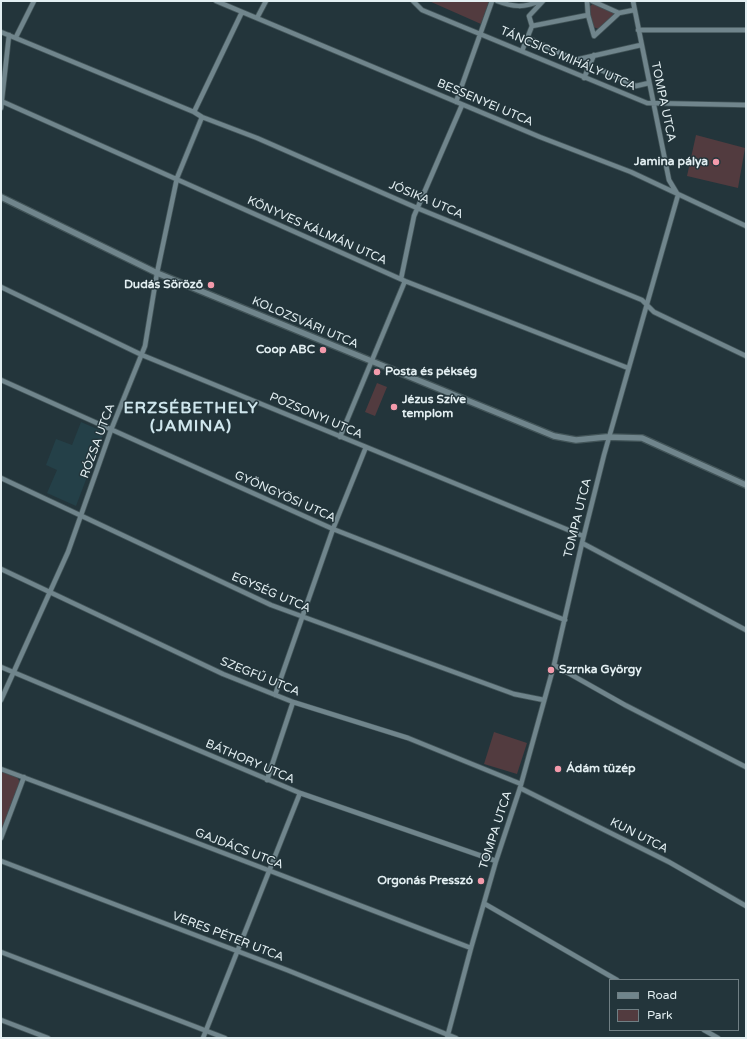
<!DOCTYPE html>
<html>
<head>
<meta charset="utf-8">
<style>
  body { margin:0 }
  #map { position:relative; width:747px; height:1039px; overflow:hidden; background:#23353b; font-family:"Varela Round",sans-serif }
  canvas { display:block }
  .frame { position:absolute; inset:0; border:2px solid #e3eff2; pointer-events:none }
  .legend { position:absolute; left:609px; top:979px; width:130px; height:52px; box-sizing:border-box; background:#23353b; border:1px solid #707f84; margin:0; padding:5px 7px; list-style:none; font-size:12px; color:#e3eff2 }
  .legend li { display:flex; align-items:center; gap:8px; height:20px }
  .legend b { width:20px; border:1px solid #707f84 }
</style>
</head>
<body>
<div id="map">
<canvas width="747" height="1039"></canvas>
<div class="frame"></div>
<ul class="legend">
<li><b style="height:5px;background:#70858c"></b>Road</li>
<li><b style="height:11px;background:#523b3f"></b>Park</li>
</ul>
</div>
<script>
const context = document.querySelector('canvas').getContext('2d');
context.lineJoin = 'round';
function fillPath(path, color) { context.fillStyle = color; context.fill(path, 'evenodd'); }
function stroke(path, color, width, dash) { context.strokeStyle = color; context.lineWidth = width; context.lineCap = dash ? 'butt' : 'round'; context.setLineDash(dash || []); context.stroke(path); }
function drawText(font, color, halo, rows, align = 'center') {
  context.font = font + ' "Varela Round",sans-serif'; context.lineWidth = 3; context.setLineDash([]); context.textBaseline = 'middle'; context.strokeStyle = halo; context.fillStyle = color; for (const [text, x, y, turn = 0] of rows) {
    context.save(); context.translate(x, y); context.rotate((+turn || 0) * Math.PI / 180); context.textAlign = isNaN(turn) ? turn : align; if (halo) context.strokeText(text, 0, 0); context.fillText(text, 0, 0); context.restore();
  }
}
const built = new Path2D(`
  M 81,422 L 104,432 L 76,506 L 47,493 L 57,470 L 46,465 L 56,439 L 72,445 Z`);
const green = new Path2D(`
  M 429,1 L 489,1 L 481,24 Z
  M 594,3 L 615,13 L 599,29 L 593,27 L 589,7 Z
  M 696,135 L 745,148 L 738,188 L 687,176 Z
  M 377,383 L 387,387 L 375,416 L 365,412 Z
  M 494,732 L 527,743 L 517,774 L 484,764 Z
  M 1,771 L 17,777 L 20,782 L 1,831 Z`);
const minor = new Path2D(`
  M 216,1 L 540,137 L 631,172 L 746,226
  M 413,1 L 422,10 L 647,103 L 746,105
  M 497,1 C 513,7 524,8 540,1
  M 587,1 L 588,15 L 594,36 L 619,13 L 634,10
  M 592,1 L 619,13
  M 242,12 L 194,112 L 202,117 L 257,138 L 417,208 L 642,300 L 654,312 L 746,356
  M 257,18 L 266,1
  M 532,26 L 588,15
  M 638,30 L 746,30
  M 1,32 L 194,112
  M 16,37 L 34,1
  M 528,38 L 575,60 L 641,45
  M 522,51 L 532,26 L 529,16 L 543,1
  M 601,70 L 636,86 L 649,83
  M 584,78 L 594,55
  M 1,101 L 405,281 L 628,368
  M 456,102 L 492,1
  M 1,108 L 9,35
  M 401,279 L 414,216 L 462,105
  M 1,287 L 142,355 L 583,536
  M 1,380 L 333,529 L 565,620
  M 340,437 L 405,281
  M 1,478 L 271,605 L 514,694 L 544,700
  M 582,543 L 746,630
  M 1,569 L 223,674 L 293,702 L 408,738 L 521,784
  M 554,665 L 625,705 L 746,767
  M 1,667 L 300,793 L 496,861
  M 275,695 L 333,529 L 366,447
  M 1,700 L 68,552 L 111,430 L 145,346 L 157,273 L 177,178 L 202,117
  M 1,769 C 158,827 314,888 471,948
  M 267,780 L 293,702
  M 520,788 L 669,862 L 746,906
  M 1,838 L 24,777
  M 1,861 L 287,970 L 456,1038
  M 485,904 L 617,980
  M 1,952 L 225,1038
  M 1,1020 L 48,1038
  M 704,1030 L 718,1038
  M 203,1038 L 300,793
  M 447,1038 L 471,948 L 496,861 L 520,788 L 554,665 L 582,543 L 604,455 L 678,195 L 669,180 L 633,1`);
const tertiary = new Path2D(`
  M 1,197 L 157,273 L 554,436 L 576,440 L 606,437 L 642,438 L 746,485`);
const markers = [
  [716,162,4,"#f39aab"],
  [211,285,4,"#f39aab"],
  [323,350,4,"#f39aab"],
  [377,372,4,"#f39aab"],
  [394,407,4,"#f39aab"],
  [551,670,4,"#f39aab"],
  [558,769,4,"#f39aab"],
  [481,881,4,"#f39aab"]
];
const streetNames = [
  ["TÁNCSICS MIHÁLY UTCA",568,59,23],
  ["TOMPA UTCA",663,102,78],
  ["BESSENYEI UTCA",485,103,23],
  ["JÓSIKA UTCA",426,200,23],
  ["KÖNYVES KÁLMÁN UTCA",317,231,24],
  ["KOLOZSVÁRI UTCA",305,323,23],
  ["POZSONYI UTCA",316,416,23],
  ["RÓZSA UTCA",98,441,-70],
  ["GYÖNGYÖSI UTCA",285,497,24],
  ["TOMPA UTCA",578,518,-76],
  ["EGYSÉG UTCA",271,593,23],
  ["SZEGFŰ UTCA",260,677,22],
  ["BÁTHORY UTCA",250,762,23],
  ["TOMPA UTCA",496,830,-72],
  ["KUN UTCA",639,836,27],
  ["GAJDÁCS UTCA",239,849,21],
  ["VERES PÉTER UTCA",228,937,21]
];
const poiNames = [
  ["Jamina pálya",708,162],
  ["Dudás Söröző",203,285],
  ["Coop ABC",315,350],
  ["Posta és pékség",385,372,"left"],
  ["Jézus Szíve",402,400,"left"],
  ["templom",402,414,"left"],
  ["Szrnka György",559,670,"left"],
  ["Ádám tüzép",566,769,"left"],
  ["Orgonás Presszó",473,881]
];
const districtNames = [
  ["ERZSÉBETHELY",191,409],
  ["(JAMINA)",191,427]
];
fillPath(built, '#244048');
fillPath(green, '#523b3f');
stroke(minor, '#425458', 6);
stroke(tertiary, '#425458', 8);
stroke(minor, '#70858c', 4.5);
stroke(tertiary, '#70858c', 5.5);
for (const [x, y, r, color] of markers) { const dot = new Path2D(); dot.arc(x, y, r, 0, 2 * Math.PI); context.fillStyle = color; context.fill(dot); stroke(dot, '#23353b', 1.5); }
drawText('12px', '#e3eff2', '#23353b', streetNames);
drawText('bold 12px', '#e3eff2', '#23353b', poiNames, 'right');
context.letterSpacing = '1px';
drawText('bold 16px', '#cfe6ed', '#23353b', districtNames);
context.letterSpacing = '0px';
</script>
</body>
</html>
